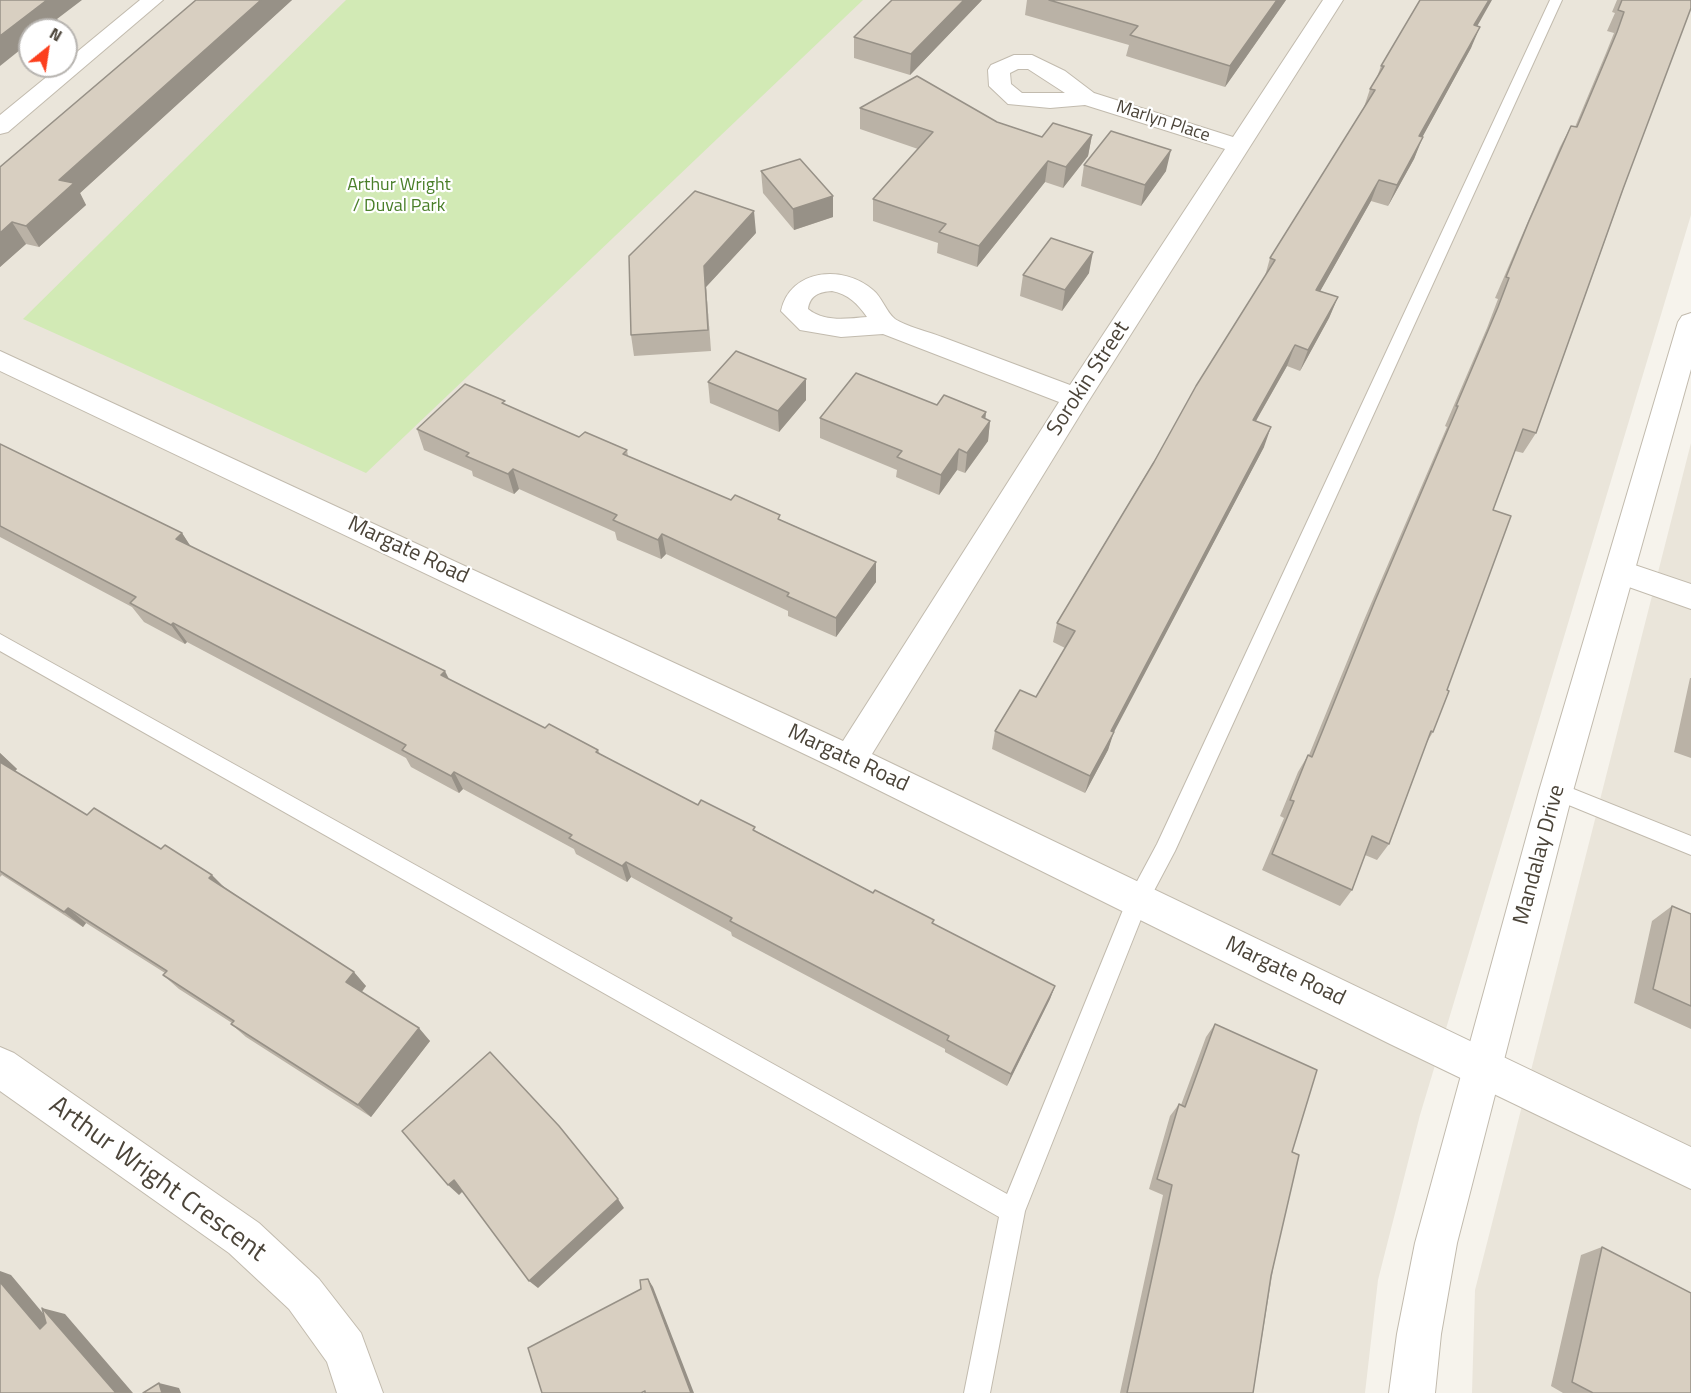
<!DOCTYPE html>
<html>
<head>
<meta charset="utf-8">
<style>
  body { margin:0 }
  #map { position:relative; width:1691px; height:1393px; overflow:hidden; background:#f6f3ec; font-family:"Titillium Web",sans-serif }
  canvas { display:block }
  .north { position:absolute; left:18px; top:18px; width:60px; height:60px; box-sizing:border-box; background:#fff; border:2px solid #b7b4b0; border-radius:50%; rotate:30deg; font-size:16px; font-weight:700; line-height:24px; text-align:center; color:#4b4439 }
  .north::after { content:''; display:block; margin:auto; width:21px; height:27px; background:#fc3f1d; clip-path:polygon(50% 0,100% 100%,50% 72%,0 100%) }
</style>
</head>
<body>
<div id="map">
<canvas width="1691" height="1393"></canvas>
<div class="north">N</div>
</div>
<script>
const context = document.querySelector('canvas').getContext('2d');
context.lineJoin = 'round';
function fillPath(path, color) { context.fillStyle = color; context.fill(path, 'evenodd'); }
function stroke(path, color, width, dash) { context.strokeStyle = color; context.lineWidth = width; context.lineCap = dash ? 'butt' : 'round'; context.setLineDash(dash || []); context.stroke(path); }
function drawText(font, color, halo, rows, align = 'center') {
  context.font = font + ' "Titillium Web",sans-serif'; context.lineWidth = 4.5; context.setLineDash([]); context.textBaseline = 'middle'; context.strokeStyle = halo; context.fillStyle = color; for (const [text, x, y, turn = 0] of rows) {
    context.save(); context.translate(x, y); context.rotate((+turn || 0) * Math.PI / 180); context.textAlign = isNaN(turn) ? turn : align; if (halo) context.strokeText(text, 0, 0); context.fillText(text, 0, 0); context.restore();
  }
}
const residential = new Path2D(`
  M 0,0 L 1691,0 L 1691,215 L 1420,1115 L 1378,1280 L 1365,1393 L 0,1393 ZM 30,30 L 66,30 L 66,66 L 30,66 Z
  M 1691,443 L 1691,1393 L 1472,1393 L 1475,1290 Z`);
const green = new Path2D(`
  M 346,0 L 863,0 L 366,473 L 23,319 Z`);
const service = new Path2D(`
  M 1550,0 L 1562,0 L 1175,851 L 1147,904 L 1025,1211 L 990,1393 L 964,1393 L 999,1217 L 0,651 L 0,634 L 1007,1194 L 1127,900 L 1157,844 Z
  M 1556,782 L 1691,836 L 1691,855 L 1549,797 L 1546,791 L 1549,785 Z`);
const minor = new Path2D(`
  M 140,0 L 163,0 L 8,132 L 0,134 L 0,115 L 60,66 L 66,66 L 66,61 Z
  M 1323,0 L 1343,0 L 1086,405 L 872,754 L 1691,1147 L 1691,1189 L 1390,1044 L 838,770 L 0,371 L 0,351 L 843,741 L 1059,402 L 883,334 L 841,337 L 800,330 L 781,311 C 790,269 843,264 873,290 C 882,297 886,312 895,319 C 905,326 929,332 942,337 C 985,353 1027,369 1070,385 L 1225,149 L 1085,105 L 1050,108 L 1008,104 L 989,86 L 988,70 L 991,65 L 1014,55 L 1032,55 L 1065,71 L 1094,93 L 1233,137 ZM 1018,69 L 1028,69 L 1065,93 L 1022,93 L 1011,84 L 1010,73 ZM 832,291 C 848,294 858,304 867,317 C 846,319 824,322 808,309 C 810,295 819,292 832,291 Z
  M 1620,560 L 1691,584 L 1691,609 L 1609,580 L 1605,572 L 1609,564 Z
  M 0,1047 L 14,1053 L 259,1223 L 319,1279 L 361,1333 L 383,1393 L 337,1393 L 327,1362 L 289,1309 L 229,1253 L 0,1091 Z`);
const tertiary = new Path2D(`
  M 1691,313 L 1691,369 L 1573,791 L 1457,1243 L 1441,1334 L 1435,1393 L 1389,1393 L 1397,1334 L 1415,1243 L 1539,791 L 1678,322 L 1682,316 Z`);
const wall = new Path2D(`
  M 196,0 L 292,0 L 80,193 L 86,205 L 39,247 L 26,244 L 0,267 L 0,167 Z
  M 982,0 L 910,75 L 854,58 L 854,37 Z
  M 1027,0 L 1286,0 L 1225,87 L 1126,56 L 1129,45 L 1025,15 Z
  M 1617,0 L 1691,0 L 1536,433 L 1523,453 L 1515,451 L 1493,510 L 1447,690 L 1433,732 L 1427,742 L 1389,844 L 1377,860 L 1365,855 L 1352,890 L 1340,906 L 1262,870 L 1284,818 L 1280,816 L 1298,772 L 1308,755 L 1309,755 L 1364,620 L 1447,427 L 1445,426 L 1487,328 L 1498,299 L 1495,298 L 1519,242 L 1560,147 L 1571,126 L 1575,127 L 1606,53 L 1614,33 L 1607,31 L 1615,13 L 1612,12 Z
  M 1477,26 L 1471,48 L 1422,137 L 1414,159 L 1388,206 L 1371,201 L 1320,291 L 1338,297 L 1329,318 L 1300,371 L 1287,366 L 1256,421 L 1264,447 L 1113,732 L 1108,750 L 1085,793 L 992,749 L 995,731 L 1036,697 L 1065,648 L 1053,642 L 1057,623 L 1265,276 L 1270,258 L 1363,110 L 1370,89 L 1377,77 L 1381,66 Z
  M 860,108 L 997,122 L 1042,137 L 1092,135 L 1088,156 L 1063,188 L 1045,182 L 977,267 L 937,253 L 938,243 L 873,221 L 873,199 L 918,149 L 860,129 Z
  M 1084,165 L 1166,171 L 1141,206 L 1081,186 Z
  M 761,171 L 833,217 L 794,230 L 763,193 Z
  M 756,233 L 706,287 L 711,351 L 634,356 L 631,335 Z
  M 1089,273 L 1062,311 L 1020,296 L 1023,275 Z
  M 806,379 L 806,400 L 779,432 L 710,403 L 708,382 Z
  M 506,405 L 579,437 L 627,450 L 628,456 L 731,500 L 781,520 L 876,562 L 876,582 L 836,637 L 788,616 L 788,611 L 666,554 L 661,559 L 617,540 L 615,532 L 519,489 L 514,494 L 473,476 L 472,471 L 424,450 L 417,429 Z
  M 937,405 L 986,412 L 985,419 L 990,421 L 988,441 L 965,473 L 957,470 L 939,495 L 896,477 L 897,470 L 820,438 L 820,418 Z
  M 0,444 L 182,533 L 190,546 L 449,679 L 545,728 L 598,750 L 600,754 L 698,805 L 756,831 L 873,893 L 1055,986 L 1050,999 L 1007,1086 L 945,1052 L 945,1049 L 732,936 L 731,932 L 631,877 L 627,882 L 576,854 L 574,849 L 463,789 L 459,793 L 411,767 L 406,758 L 187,642 L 185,644 L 144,622 L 132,607 L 0,537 Z
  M 1690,678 L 1691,678 L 1691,758 L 1674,752 Z
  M 0,753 L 17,769 L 15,771 L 87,815 L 223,886 L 366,986 L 362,992 L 430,1041 L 371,1117 L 246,1037 L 231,1024 L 232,1023 L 179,989 L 163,975 L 165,973 L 86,923 L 83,927 L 2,875 L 0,877 Z
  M 1672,906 L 1691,914 L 1691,1029 L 1634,1003 L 1652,921 Z
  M 1215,1024 L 1292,1152 L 1253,1393 L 1120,1393 L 1163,1195 L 1149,1189 L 1170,1116 L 1179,1104 L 1181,1105 L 1206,1037 Z
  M 1602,1247 L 1691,1393 L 1563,1393 L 1551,1386 L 1581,1255 Z`);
const shadedWall = new Path2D(`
  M 46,0 L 82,0 L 57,19 L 58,20 L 46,30 L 30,30 L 30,42 L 0,66 L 0,36 Z
  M 261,0 L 292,0 L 80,193 L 86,205 L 39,247 L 26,226 L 59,180 Z
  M 964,0 L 982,0 L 910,75 L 911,54 Z
  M 1277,0 L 1286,0 L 1225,87 L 1230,66 Z
  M 1489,0 L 1492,0 L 1466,46 L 1474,25 Z
  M 1480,27 L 1471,48 L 1411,158 L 1419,136 Z
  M 1092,135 L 1088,156 L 1063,188 L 1066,167 Z
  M 1423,137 L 1414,159 L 1388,206 L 1397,185 Z
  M 1171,150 L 1166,171 L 1141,206 L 1145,185 Z
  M 1048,161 L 1045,182 L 977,267 L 979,246 Z
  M 1379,180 L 1371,201 L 1309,311 L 1316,290 Z
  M 833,196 L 833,217 L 794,230 L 793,209 Z
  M 754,211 L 756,233 L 706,287 L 711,351 L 704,266 Z
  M 12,222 L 26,244 L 0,267 L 0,233 Z
  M 1093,252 L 1089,273 L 1062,311 L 1065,290 Z
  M 1338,297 L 1329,318 L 1300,371 L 1308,350 Z
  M 1295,345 L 1287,366 L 1245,440 L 1253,420 Z
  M 806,379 L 806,400 L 779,432 L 778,411 Z
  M 986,412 L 984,430 L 990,421 L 988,441 L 965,473 L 967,453 L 982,417 Z
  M 1271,427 L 1264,447 L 1113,734 L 1114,732 L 1108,750 L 1085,793 L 1090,776 L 1111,731 Z
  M 959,449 L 957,470 L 939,495 L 941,475 Z
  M 513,469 L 519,489 L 514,494 L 508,474 Z
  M 182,533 L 195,553 L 176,539 Z
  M 662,534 L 666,554 L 661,559 L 658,540 Z
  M 876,562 L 876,582 L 836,637 L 836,618 Z
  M 173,623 L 187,642 L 185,644 L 171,625 Z
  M 445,671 L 454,689 L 441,675 Z
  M 0,753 L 17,769 L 11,775 L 0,765 Z
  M 454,772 L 463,789 L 459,793 L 451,776 Z
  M 626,862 L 631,877 L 627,882 L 622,866 Z
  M 212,875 L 227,890 L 209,878 Z
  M 68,908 L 86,923 L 83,927 L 64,912 Z
  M 354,972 L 366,986 L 358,996 L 346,982 Z
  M 1055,986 L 1050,999 L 1007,1086 L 1011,1074 Z
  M 419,1028 L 430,1041 L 371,1117 L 358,1105 Z
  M 454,1180 L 464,1190 L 459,1195 L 448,1185 Z
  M 618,1199 L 624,1208 L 538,1288 L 529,1281 Z
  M 0,1271 L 11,1275 L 62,1336 L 40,1329 L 0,1282 Z
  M 648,1279 L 653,1287 L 694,1393 L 691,1393 Z
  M 42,1308 L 65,1314 L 133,1393 L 116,1393 Z
  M 159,1383 L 179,1388 L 181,1393 L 162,1393 Z`);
const building = new Path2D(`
  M 0,0 L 47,0 L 0,36 Z
  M 196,0 L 261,0 L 59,180 L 74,183 L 26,226 L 12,222 L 0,233 L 0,167 Z
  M 892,0 L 964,0 L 911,54 L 854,37 Z
  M 1049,0 L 1277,0 L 1230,66 L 1130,35 L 1138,26 Z
  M 1420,0 L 1489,0 L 1474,25 L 1480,27 L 1419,136 L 1423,137 L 1397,185 L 1379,180 L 1316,290 L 1338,297 L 1308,350 L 1295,345 L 1253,420 L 1271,427 L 1111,731 L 1114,732 L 1090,776 L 995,731 L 1020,690 L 1036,697 L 1075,631 L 1057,623 L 1154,462 L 1196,386 L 1275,260 L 1270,258 L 1375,90 L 1370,89 L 1384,66 L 1381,66 Z
  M 1622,0 L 1691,0 L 1691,8 L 1623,189 L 1536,433 L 1523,429 L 1493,510 L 1511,516 L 1447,690 L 1449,691 L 1433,732 L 1431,731 L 1389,844 L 1372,836 L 1352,890 L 1272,854 L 1294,801 L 1290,800 L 1308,755 L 1312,757 L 1375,601 L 1458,406 L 1456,406 L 1498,307 L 1509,278 L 1506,277 L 1529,221 L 1571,126 L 1577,127 L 1617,32 L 1624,12 L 1618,10 Z
  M 917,76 L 997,122 L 1042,137 L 1053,123 L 1092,135 L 1066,167 L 1048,161 L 979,246 L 939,232 L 946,224 L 873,199 L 933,132 L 860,108 Z
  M 1111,131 L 1171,150 L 1145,185 L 1084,165 Z
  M 800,159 L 833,196 L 793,209 L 761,171 Z
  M 695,191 L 754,211 L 704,266 L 708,330 L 631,335 L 629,256 Z
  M 1051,238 L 1093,252 L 1065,290 L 1023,275 Z
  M 736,351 L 806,379 L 778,411 L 708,382 Z
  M 856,373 L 937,405 L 944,395 L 986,412 L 982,417 L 990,421 L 967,453 L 959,449 L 941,475 L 897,457 L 902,451 L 820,418 Z
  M 465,384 L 505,401 L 502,403 L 579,437 L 585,432 L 627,450 L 623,454 L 731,500 L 735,495 L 780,515 L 778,519 L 876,562 L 836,618 L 787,596 L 789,593 L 662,534 L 658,540 L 613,520 L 617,515 L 513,469 L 508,474 L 466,456 L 469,453 L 417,429 Z
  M 0,444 L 182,533 L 176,539 L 445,671 L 441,675 L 545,728 L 549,724 L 598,750 L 596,752 L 698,805 L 701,800 L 755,827 L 753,830 L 873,893 L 875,890 L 934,920 L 932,923 L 1055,986 L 1011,1074 L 947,1040 L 949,1036 L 730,921 L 732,918 L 626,862 L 622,866 L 569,838 L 572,835 L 454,772 L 451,776 L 402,750 L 406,745 L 173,623 L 171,625 L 130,603 L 136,597 L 0,526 Z
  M 0,762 L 87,815 L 94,808 L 161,849 L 165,845 L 212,875 L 209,878 L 354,972 L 346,982 L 419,1028 L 358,1105 L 231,1024 L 234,1021 L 163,975 L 167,971 L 68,908 L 64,912 L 0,871 Z
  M 1672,906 L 1691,914 L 1691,1006 L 1653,989 Z
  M 1215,1024 L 1317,1070 L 1292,1152 L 1299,1155 L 1271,1276 L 1253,1393 L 1127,1393 L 1172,1185 L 1157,1179 L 1179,1104 L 1185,1107 Z
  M 490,1052 L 559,1126 L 618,1199 L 529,1281 L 454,1180 L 448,1185 L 402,1131 Z
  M 1602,1247 L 1691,1293 L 1691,1393 L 1593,1393 L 1572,1382 Z
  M 648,1279 L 691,1393 L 645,1393 L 645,1391 L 641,1393 L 542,1393 L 528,1348 L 641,1289 L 640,1280 Z
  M 0,1282 L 40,1329 L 46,1323 L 42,1308 L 116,1393 L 0,1393 Z
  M 159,1383 L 162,1393 L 143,1393 Z`);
const farStreetnames = [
  ["Marlyn Place",1163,122,18]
];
const farParknames = [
  ["Arthur Wright",399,186],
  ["/ Duval Park",399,207]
];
const streetNames = [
  ["Sorokin Street",1089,379,-57],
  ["Margate Road",408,551,25],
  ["Margate Road",848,759,25],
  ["Mandalay Drive",1540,855,-75],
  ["Margate Road",1285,972,26]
];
const nearStreetnames = [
  ["Arthur Wright Crescent",157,1180,36]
];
fillPath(residential, '#eae5da');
fillPath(green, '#d2eab5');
stroke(service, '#c2bbae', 2);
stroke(minor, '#c2bbae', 2);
stroke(tertiary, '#c2bbae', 2);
fillPath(service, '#fff');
fillPath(minor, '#fff');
fillPath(tertiary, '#fff');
fillPath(wall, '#bab2a6');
fillPath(shadedWall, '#979187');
fillPath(building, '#d8cfc1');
stroke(building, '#979187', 1.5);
drawText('18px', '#4b4439', '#fff', farStreetnames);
drawText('18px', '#4a7f2a', '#fff', farParknames);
drawText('22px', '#4b4439', '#fff', streetNames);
drawText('27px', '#4b4439', '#fff', nearStreetnames);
</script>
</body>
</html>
